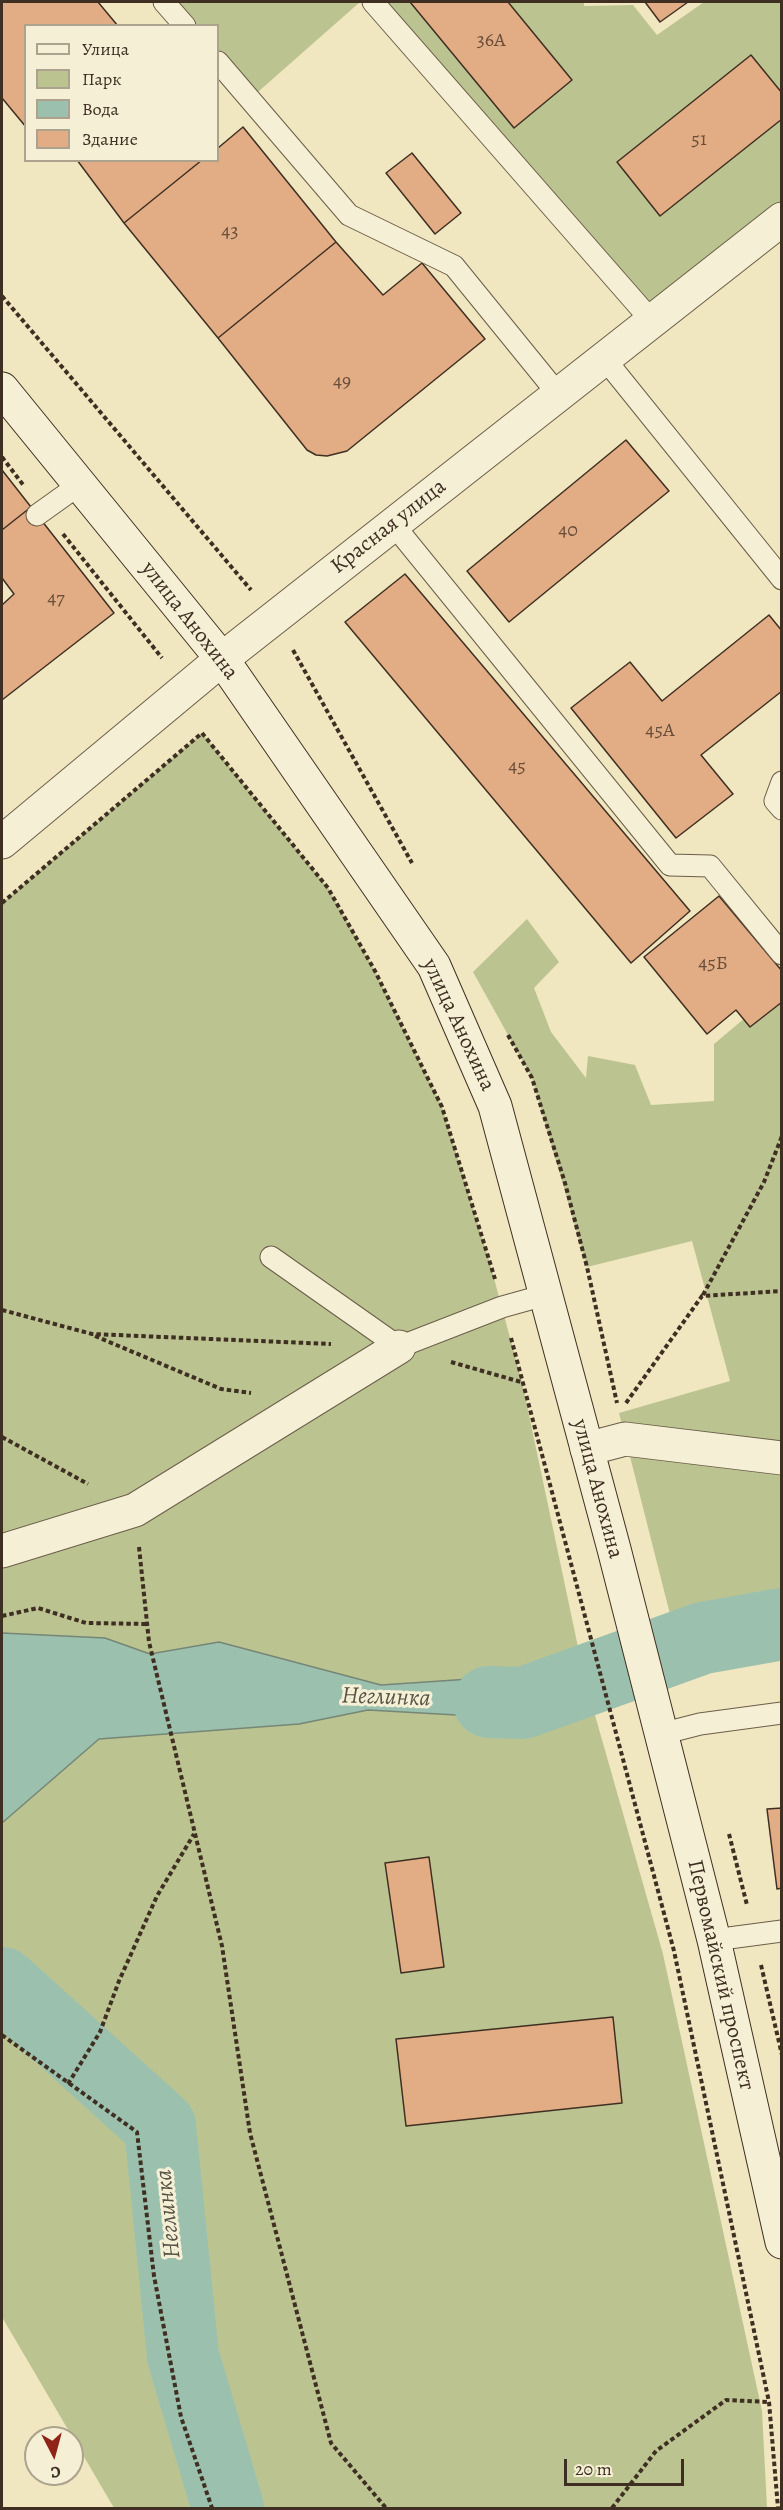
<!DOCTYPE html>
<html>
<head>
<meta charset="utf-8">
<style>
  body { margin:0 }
  #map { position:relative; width:783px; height:2510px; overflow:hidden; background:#f0e6bf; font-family:Alegreya,serif }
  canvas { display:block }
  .frame { position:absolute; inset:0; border:3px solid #3f2f22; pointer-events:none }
  .legend { position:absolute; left:24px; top:24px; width:195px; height:138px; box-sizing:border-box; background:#f5efd5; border:2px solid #aca28d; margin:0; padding:8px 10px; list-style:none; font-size:18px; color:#3f2f22 }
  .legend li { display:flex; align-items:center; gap:12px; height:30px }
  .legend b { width:30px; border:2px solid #aca28d }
  .north { position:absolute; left:24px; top:2426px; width:60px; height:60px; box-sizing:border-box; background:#f5efd5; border:2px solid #aca28d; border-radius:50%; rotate:174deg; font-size:16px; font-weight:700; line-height:24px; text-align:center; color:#3f2f22 }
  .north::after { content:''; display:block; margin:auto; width:21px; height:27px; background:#8f2418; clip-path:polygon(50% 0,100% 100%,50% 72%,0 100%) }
  .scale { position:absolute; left:564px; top:2459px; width:120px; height:27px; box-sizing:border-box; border:3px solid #3f2f22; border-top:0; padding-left:8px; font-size:18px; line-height:21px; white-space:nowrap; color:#3f2f22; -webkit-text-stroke:4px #f5efd5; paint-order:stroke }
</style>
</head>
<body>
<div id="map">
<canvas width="783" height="2510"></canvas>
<div class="frame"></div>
<ul class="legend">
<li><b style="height:8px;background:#f5efd5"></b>Улица</li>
<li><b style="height:16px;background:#bbc491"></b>Парк</li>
<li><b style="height:16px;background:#9bc0ae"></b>Вода</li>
<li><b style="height:16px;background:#e2ad85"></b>Здание</li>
</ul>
<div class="north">С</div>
<div class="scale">20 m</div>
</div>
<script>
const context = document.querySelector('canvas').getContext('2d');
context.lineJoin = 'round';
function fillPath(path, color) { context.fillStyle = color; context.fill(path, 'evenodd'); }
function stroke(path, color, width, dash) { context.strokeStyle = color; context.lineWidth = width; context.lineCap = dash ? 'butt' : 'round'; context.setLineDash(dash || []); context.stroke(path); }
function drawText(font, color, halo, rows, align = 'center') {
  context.font = font + ' Alegreya,serif'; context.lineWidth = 6; context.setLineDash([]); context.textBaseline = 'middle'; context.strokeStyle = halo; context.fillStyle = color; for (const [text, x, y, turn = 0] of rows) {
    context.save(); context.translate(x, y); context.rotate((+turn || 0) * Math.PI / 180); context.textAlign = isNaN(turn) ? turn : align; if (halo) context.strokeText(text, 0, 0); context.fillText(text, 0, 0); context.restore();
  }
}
const green = new Path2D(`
  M 164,2 L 360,2 L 250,99 L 218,62 L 218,26 L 185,25 Z
  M 373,2 L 584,2 L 584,6 L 633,5 L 657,35 L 704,2 L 781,2 L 781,219 L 651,320 Z
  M 202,733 L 328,888 L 375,971 L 442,1107 L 489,1260 L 522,1382 L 585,1680 L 663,1954 L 762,2411 L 767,2508 L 114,2508 L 2,2317 L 2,903 Z
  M 527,919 L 559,962 L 534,988 L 551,1032 L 586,1078 L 588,1056 L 635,1065 L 651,1105 L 714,1101 L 714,1044 L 770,997 L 781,1003 L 781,1591 L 674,1630 L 619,1413 L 730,1381 L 692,1241 L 587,1267 L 532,1078 L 473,972 Z`);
const water = new Path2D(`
  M 2,1633 L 105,1638 L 150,1654 L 219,1642 L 381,1685 L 529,1675 L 579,1654 L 590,1699 L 527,1719 L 368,1710 L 299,1724 L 99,1739 L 2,1823 Z
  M 2,1962 L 29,2008 L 2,2004 Z`);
const river = new Path2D(`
  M 489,1702 L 523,1703 L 703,1638 L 782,1624
  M 2,1983 L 160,2126 L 183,2356 L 228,2508`);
const building = new Path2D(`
  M 2,2 L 98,2 L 118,26 L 26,26 L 26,127 L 2,98 Z
  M 410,2 L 508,2 L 572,80 L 514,128 Z
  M 645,2 L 688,2 L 660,22 Z
  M 751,55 L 782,93 L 782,119 L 660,216 L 617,162 Z
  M 243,127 L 336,242 L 218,338 L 124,223 L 202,160 L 218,160 L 218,148 Z
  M 412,153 L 461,213 L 435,234 L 386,173 Z
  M 77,160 L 202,160 L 124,223 Z
  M 336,242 L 383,295 L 422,263 L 485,339 L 347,451 L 327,456 L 316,455 L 307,450 L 218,338 Z
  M 626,440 L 669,491 L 509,622 L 467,571 Z
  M 2,470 L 31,507 L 2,530 Z
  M 31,507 L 114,613 L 2,700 L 2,605 L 14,594 L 2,578 L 2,530 Z
  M 405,574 L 690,911 L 631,963 L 345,622 Z
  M 769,615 L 782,631 L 782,691 L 701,755 L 733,794 L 676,838 L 571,708 L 630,662 L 662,701 Z
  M 719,896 L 782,971 L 782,1002 L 750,1027 L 736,1010 L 707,1034 L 644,957 Z
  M 782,1808 L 782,1888 L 777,1889 L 767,1809 Z
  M 429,1857 L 444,1967 L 401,1973 L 385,1863 Z
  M 613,2017 L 622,2103 L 406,2126 L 396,2039 Z`);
const path = new Path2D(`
  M 2,296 L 251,590
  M 2,457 L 24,486
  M 63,534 L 162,658
  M 293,650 L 412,863
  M 2,903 L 202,733 L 328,888 L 375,971 L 442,1107 L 495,1279
  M 508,1035 L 532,1078 L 565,1183 L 587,1267 L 617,1403
  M 703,1295 L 764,1182 L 782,1136
  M 2,1310 L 92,1334 L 331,1344
  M 95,1336 L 221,1389 L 251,1393
  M 511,1338 L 674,1951 L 769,2402 L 778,2508
  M 451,1362 L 521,1382
  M 626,1403 L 702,1296 L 782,1291
  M 2,1437 L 88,1484
  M 139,1547 L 149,1642 L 222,1946 L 250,2133 L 331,2443 L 386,2508
  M 2,1616 L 38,1608 L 86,1623 L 147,1624
  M 729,1834 L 747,1905
  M 761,1965 L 782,2055
  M 2,2035 L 137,2132 L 154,2276 L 181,2417 L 212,2508
  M 68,2084 L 100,2032 L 119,1981 L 157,1896 L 194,1834
  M 612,2508 L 656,2451 L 726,2400 L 769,2402`);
const lane = new Path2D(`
  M 164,2 L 185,26
  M 373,2 L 651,320
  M 218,62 L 349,215 L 454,266 L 558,394
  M 604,358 L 782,579
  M 37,515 L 79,485
  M 393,524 L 670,865 L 710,866 L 782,954
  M 782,782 L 775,801 L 782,809
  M 271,1257 L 399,1347 L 502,1307 L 545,1295
  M 661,1734 L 700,1724 L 782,1713
  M 714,1940 L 782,1931`);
const street = new Path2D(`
  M 2,842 L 222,659 L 782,219
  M 587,1449 L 625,1439 L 782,1458
  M 2,1551 L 135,1510 L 399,1347`);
const secondary = new Path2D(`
  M 2,389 L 222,659 L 434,966 L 495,1106 L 614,1549 L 714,1940 L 782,2242`);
const numberNames = [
  ["36А",491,41],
  ["51",699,140],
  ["43",230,232],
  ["49",342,382],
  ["40",568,531],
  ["47",56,599],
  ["45А",660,731],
  ["45",517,767],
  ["45Б",713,964]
];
const streetNames = [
  ["Красная улица",389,527,-38],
  ["улица Анохина",189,621,52],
  ["улица Анохина",458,1025,65],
  ["улица Анохина",597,1489,75],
  ["Первомайский проспект",720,1975,77]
];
const waterNames = [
  ["Неглинка",386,1698,2],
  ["Неглинка",169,2214,-96]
];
fillPath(green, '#bbc491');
fillPath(water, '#9bc0ae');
stroke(water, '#768676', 1.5);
stroke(river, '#9bc0ae', 72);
fillPath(building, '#e2ad85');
stroke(building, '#3f2f22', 1.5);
stroke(lane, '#6b5d49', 23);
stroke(street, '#6b5d49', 35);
stroke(secondary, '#3f2f22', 35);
stroke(path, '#3f2f22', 4, [4.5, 3]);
stroke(lane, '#f5efd5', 21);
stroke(street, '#f5efd5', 33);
stroke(secondary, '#f5efd5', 33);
drawText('20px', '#684e3b', null, numberNames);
drawText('22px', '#3f2f22', '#f5efd5', streetNames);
drawText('italic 24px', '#565345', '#f5efd5', waterNames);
</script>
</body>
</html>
